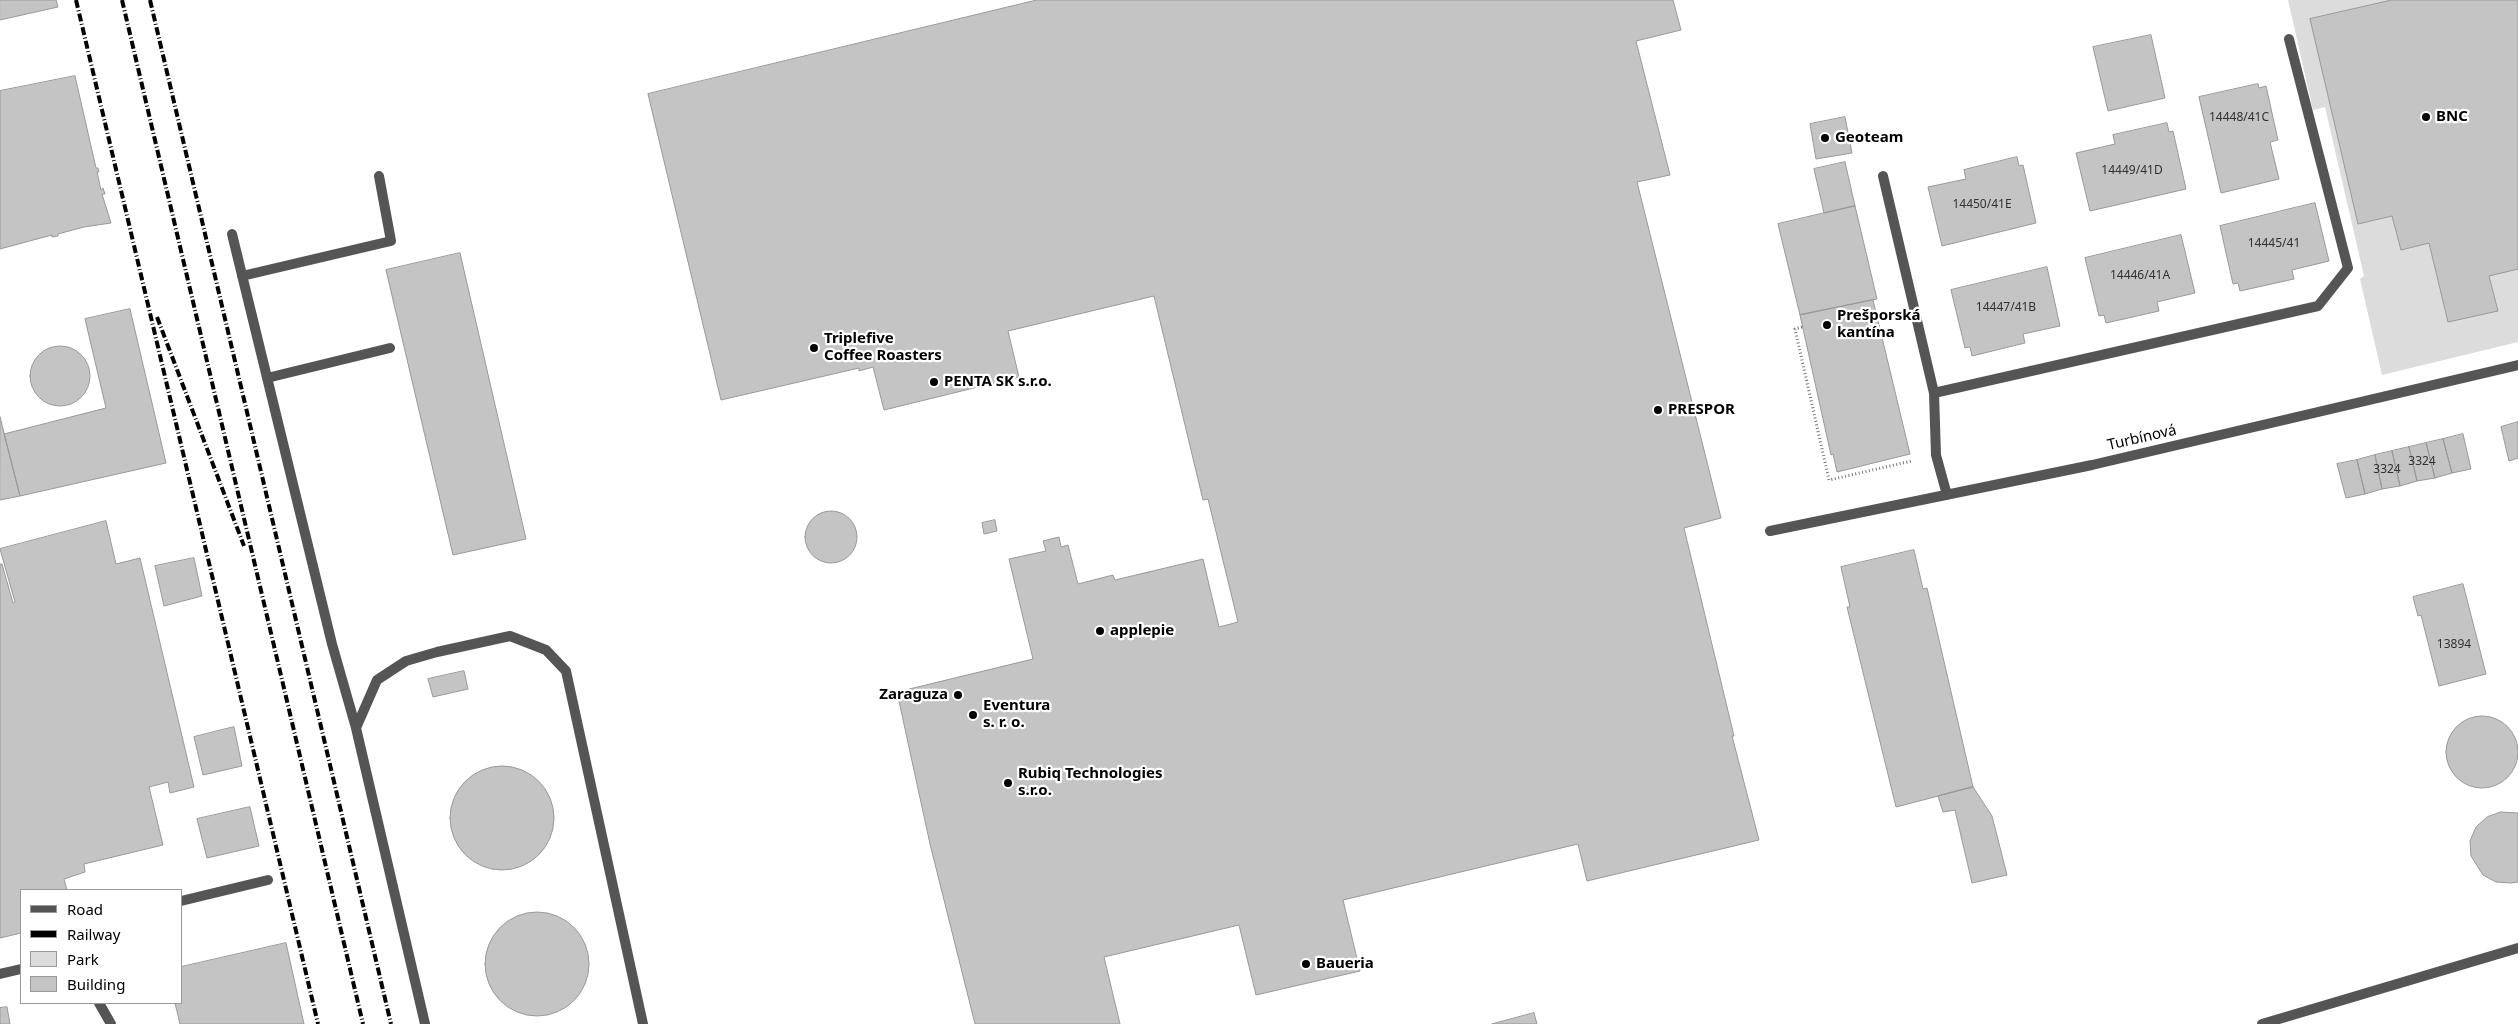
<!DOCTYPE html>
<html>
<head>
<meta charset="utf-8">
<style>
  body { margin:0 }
  #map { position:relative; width:2518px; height:1024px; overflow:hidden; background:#fff; font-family:"Noto Sans",sans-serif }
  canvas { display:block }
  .legend { position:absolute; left:20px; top:889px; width:162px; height:115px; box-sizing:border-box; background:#fff; border:1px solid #999; margin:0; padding:6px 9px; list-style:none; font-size:15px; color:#000 }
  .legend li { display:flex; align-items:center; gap:10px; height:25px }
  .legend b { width:25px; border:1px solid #999 }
</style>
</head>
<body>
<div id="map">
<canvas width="2518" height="1024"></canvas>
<ul class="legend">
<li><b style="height:6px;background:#555"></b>Road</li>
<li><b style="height:6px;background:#000"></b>Railway</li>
<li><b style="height:14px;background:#dcdcdc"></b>Park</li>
<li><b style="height:14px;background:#c4c4c4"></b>Building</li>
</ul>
</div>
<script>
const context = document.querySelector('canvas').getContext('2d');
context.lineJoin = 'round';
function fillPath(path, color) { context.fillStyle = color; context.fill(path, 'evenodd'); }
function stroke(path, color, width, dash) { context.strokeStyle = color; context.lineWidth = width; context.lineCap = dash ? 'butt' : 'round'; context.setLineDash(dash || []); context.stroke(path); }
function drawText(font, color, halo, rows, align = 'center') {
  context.font = font + ' "Noto Sans",sans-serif'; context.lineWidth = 4.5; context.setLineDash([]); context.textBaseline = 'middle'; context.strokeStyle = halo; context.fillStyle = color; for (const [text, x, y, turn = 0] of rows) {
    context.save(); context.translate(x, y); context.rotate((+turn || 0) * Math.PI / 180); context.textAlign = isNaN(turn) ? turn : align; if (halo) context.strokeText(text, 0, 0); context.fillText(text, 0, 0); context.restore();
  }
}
const green = new Path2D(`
  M 2288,0 L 2518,0 L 2518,342 L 2382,375 L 2360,279 L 2364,276 L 2325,107 L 2313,110 Z`);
const building = new Path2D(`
  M 0,0 L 56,0 L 58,7 L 0,20 Z
  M 1037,0 L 1673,0 L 1681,30 L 1636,41 L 1670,175 L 1637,182 L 1721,518 L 1684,528 L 1734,736 L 1732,736 L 1759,840 L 1587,881 L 1578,844 L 1448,875 L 1343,900 L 1360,971 L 1256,995 L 1239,925 L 1104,957 L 1120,1024 L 975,1024 L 930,844 L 897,692 L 1033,659 L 1009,559 L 1046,551 L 1043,541 L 1059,537 L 1061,547 L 1068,545 L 1078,584 L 1113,575 L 1115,580 L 1203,559 L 1219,627 L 1238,622 L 1208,499 L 1203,500 L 1154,296 L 1008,331 L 1019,377 L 884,410 L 873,367 L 859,371 L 859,368 L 721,400 L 648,94 Z
  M 2392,0 L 2518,0 L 2518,269 L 2489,276 L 2498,311 L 2448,322 L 2429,243 L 2401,250 L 2392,216 L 2358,224 L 2310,19 Z
  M 2151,35 L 2165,98 L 2108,111 L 2093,47 Z
  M 75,76 L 96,168 L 98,168 L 99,172 L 97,172 L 101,190 L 103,188 L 105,194 L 102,194 L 111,223 L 84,227 L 58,234 L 58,236 L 52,237 L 52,235 L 0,249 L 0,91 Z
  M 2258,84 L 2259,88 L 2266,86 L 2278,140 L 2270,142 L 2279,179 L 2221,193 L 2199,97 Z
  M 1845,117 L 1852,153 L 1816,159 L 1810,124 Z
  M 2167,123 L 2169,132 L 2173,131 L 2186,189 L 2090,211 L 2076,153 L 2115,144 L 2113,135 Z
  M 2017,157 L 2019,166 L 2023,165 L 2036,223 L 1942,246 L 1928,187 L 1966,179 L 1964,170 Z
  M 1845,162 L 1855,206 L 1824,213 L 1814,169 Z
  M 2315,203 L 2329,261 L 2292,270 L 2294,279 L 2240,291 L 2238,283 L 2233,284 L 2220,226 Z
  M 1855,206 L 1877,299 L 1800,315 L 1778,224 Z
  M 2181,235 L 2195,293 L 2157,302 L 2159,311 L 2106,323 L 2104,315 L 2099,316 L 2085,258 Z
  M 460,253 L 526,539 L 453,555 L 386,270 Z
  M 2047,267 L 2060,326 L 2023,334 L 2025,343 L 1972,356 L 1970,347 L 1965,348 L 1951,290 Z
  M 1873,300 L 1910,454 L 1837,472 L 1833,454 L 1831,455 L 1800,315 Z
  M 130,309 L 166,463 L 20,496 L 4,434 L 106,408 L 85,319 Z
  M30 376a30 30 0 1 1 60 0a30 30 0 1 1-60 0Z
  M 0,417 L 20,496 L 0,500 Z
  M 2518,422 L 2518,458 L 2509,461 L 2501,427 Z
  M 2463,434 L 2471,469 L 2452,473 L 2443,439 Z
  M 2443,439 L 2452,473 L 2435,478 L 2426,443 Z
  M 2426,443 L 2435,478 L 2417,481 L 2409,447 Z
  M 2409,447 L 2417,481 L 2400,486 L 2392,451 Z
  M 2392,451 L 2400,486 L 2382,489 L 2375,455 Z
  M 2375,455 L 2382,489 L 2365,494 L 2357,460 Z
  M 2357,460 L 2365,494 L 2346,498 L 2337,464 Z
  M805 537a26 26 0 1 1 52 0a26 26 0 1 1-52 0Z
  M 995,520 L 997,531 L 984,534 L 982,523 Z
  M 106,521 L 116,564 L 140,558 L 194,787 L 170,793 L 168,782 L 149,787 L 163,845 L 84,864 L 85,872 L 64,879 L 67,890 L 21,890 L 21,933 L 0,938 L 0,564 L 2,564 L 13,603 L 15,602 L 0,549 Z
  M 1914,550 L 1923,589 L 1927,588 L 1973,787 L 1896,807 L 1847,607 L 1850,607 L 1841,567 Z
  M 194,558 L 202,596 L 164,606 L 155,566 Z
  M 2463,584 L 2486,674 L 2439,686 L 2421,615 L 2418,616 L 2413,597 Z
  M 464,671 L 468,689 L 433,697 L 428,679 Z
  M2446 752a36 36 0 1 1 72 0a36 36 0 1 1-72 0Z
  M 234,727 L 242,766 L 203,775 L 194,737 Z
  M450 818a52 52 0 1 1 104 0a52 52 0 1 1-104 0Z
  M 1973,787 L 1992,816 L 2007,875 L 1972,883 L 1955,810 L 1943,812 L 1938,796 Z
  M 250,807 L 259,846 L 207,858 L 197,819 Z
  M 2501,812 L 2518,813 L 2518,882 L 2511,883 L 2496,882 L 2483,875 L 2471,856 L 2470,841 L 2476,827 L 2487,817 Z
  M485 964a52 52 0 1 1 104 0a52 52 0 1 1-104 0Z
  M 286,943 L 304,1024 L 180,1024 L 175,1003 L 181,1003 L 181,967 Z
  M 7,1007 L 10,1024 L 0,1024 L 0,1008 Z
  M 1534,1013 L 1537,1024 L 1492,1024 Z`);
const path = new Path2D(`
  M 1802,327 L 1795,329 L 1829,480 L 1912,461`);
const service = new Path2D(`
  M 232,234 L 332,644 L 356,728 L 425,1024
  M 242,276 L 391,241 L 379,176
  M 267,378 L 390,348
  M 356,728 L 377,680 L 406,661 L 437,652 L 510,636 L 546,650 L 566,671 L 643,1024
  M 181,901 L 268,880
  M 0,974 L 21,969
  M 99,1003 L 111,1024
  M 2262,1024 L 2518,948`);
const minor = new Path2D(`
  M 1883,176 L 1934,393 L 1936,455 L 1947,495
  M 1934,393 L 2318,306 L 2348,268 L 2289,39
  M 1770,531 L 2092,465 L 2518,365`);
const rail = new Path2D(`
  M 76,0 L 318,1024
  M 122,0 L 363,1024
  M 150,0 L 391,1024
  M 157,317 L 244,546`);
const markers = [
  [2426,117,5,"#000"],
  [1825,138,5,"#000"],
  [1827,325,5,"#000"],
  [814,348,5,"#000"],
  [934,382,5,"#000"],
  [1658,410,5,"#000"],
  [1100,631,5,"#000"],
  [958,695,5,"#000"],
  [973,715,5,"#000"],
  [1008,783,5,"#000"],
  [1306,964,5,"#000"]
];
const numberNames = [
  ["14448/41C",2239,118],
  ["14449/41D",2132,171],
  ["14450/41E",1982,205],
  ["14445/41",2274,244],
  ["14446/41A",2140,276],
  ["14447/41B",2006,308],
  ["3324",2422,462],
  ["3324",2387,470],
  ["13894",2454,645]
];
const poiNames = [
  ["BNC",2436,117],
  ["Geoteam",1835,138],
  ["Prešporská",1837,316],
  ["kantína",1837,333],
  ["Triplefive",824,339],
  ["Coffee Roasters",824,356],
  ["PENTA SK s.r.o.",944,382],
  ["PRESPOR",1668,410],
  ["applepie",1110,631],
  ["Zaraguza",948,695,"right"],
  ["Eventura",983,706],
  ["s. r. o.",983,723],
  ["Rubiq Technologies",1018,774],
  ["s.r.o.",1018,791],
  ["Baueria",1316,964]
];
const streetNames = [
  ["Turbínová",2142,438,-13]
];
fillPath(green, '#dcdcdc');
fillPath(building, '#c4c4c4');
stroke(building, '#999', 1);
stroke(path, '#777', 3, [1, 2.5]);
stroke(service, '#555', 10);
stroke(minor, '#555', 10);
stroke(rail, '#000', 4, [8, 2.5, 1, 2.5]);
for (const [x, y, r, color] of markers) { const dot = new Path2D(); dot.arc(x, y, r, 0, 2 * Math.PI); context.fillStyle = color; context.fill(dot); stroke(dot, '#fff', 2); }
drawText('12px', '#313131', null, numberNames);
drawText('bold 15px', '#000', '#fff', poiNames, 'left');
drawText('15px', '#000', '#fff', streetNames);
</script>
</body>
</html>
